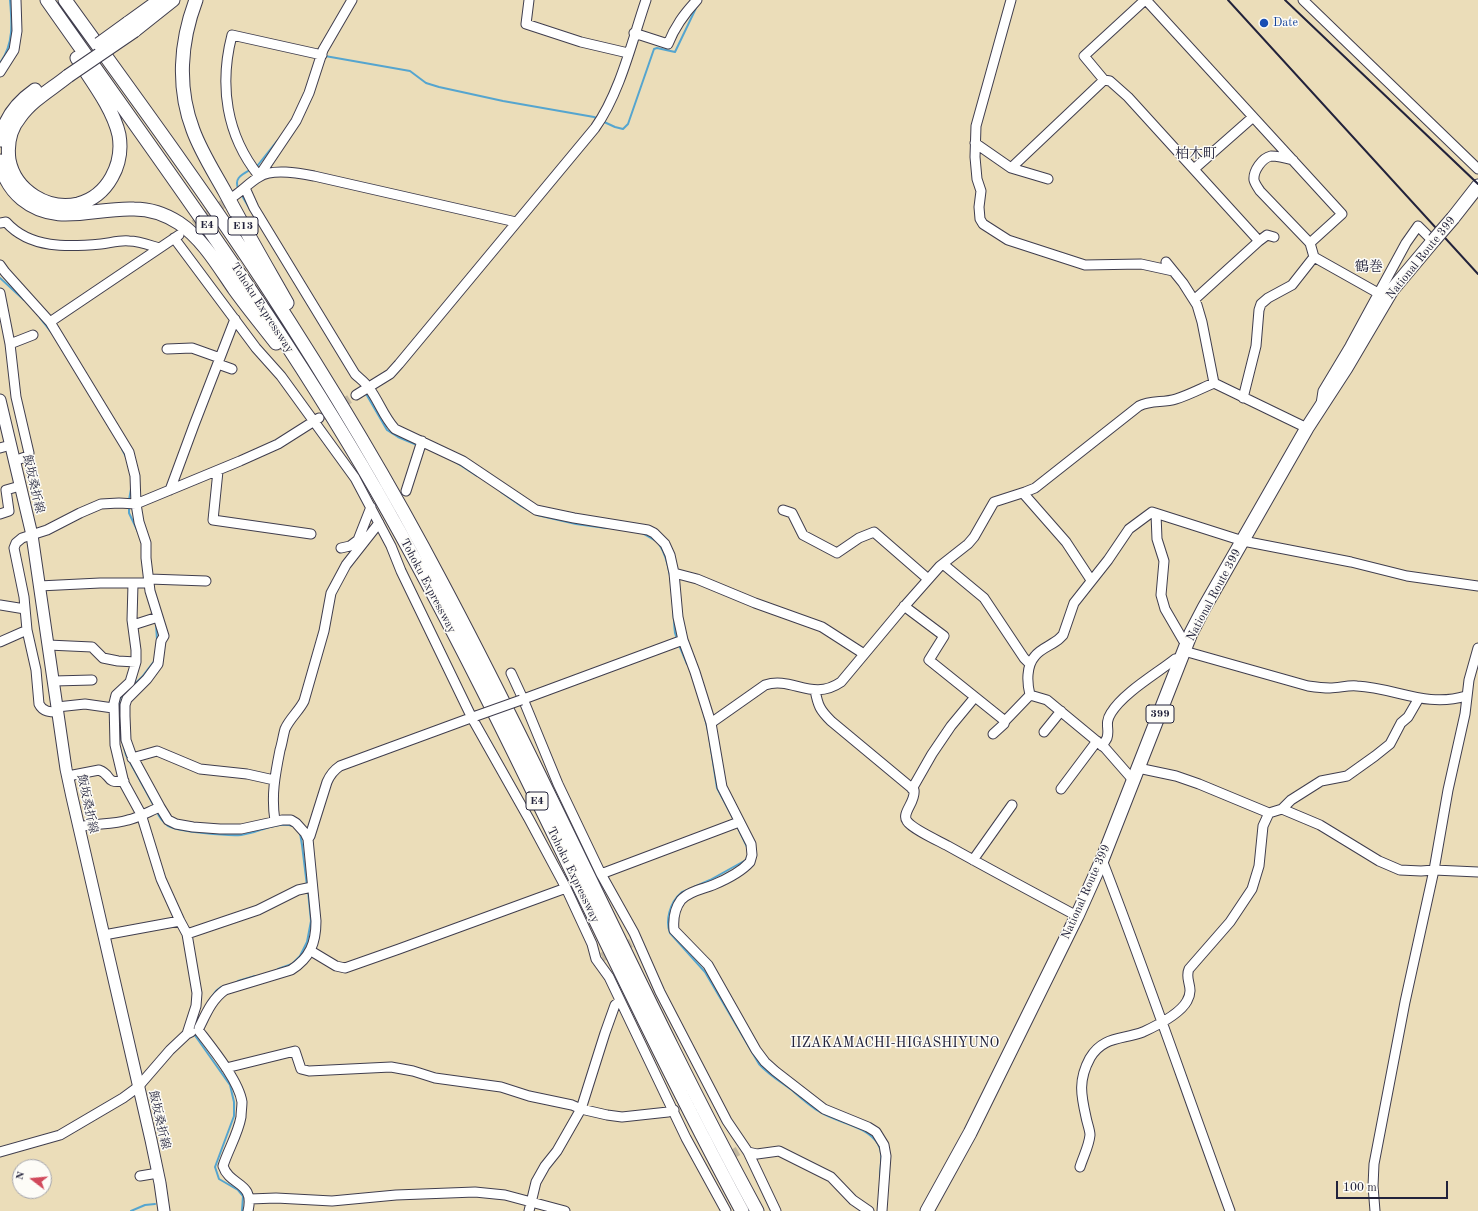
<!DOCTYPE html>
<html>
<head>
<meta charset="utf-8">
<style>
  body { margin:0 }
  #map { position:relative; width:1478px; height:1211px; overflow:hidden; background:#ebddb9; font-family:"Old Standard TT",serif }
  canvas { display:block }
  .north { position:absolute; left:12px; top:1159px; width:40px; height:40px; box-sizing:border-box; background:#fdfcf7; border:1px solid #a5a5ac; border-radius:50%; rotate:286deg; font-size:11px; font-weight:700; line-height:16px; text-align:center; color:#22223b }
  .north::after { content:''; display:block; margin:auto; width:14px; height:18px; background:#d1495b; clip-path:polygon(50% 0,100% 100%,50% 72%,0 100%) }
  .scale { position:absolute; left:1336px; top:1181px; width:112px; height:18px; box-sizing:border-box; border:2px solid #22223b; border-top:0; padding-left:5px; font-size:12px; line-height:14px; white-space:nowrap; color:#22223b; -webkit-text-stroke:3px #fdfcf7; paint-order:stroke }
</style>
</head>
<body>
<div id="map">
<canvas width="1478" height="1211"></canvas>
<div class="north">N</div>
<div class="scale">100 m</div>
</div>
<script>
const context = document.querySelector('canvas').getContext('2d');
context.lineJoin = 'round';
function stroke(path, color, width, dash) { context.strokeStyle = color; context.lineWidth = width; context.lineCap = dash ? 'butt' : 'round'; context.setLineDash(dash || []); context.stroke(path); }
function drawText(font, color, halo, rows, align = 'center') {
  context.font = font + ' "Old Standard TT","Noto Serif JP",serif'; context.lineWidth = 3; context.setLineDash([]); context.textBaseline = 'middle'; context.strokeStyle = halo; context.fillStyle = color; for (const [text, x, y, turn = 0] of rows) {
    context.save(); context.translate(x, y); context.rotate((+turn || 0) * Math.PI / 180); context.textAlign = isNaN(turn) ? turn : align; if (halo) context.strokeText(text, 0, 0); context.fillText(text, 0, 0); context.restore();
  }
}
const stream = new Path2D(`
  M 325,56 L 410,71 L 426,83 L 439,87 L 503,101 L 594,117 L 598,119
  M 0,63 C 14,44 12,22 10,0
  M 602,121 L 615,127 L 623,129 L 628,124 L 654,49 L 657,48 L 675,52 L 697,6
  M 256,167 L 258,165 L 277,141
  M 239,190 C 233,179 241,175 250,170
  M 241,194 L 251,211
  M 0,278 L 24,300
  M 40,318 L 51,332
  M 365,392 L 387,430 L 398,437 L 417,445
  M 122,449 L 126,457
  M 454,461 L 477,476
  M 501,492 L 521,506 L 537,515 L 576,524 L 606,528
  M 129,500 L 131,489
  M 129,506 L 129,513 L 138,532
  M 642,533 L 656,541
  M 659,544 C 674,567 672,606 675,633 L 677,639
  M 156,624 L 157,640
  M 679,645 L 687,664
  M 704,714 L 708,731
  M 709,736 L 717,788 L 734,820
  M 154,806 L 126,755 L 120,733 L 119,702 L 120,698 L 142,677 L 155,660
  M 157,812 C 159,817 163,822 168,826 C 178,832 229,836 241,835 C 258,833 276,821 293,826
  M 737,826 L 748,849
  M 300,833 L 302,845 L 307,886
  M 694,887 L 710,880 L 746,860 L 747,857
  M 690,889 C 687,890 683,891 681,893 C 670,902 665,921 670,933 L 705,972 L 759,1064 C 769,1075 781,1082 793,1091 C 801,1098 810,1106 820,1112 C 837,1123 866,1125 878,1144 C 884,1154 880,1166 880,1177
  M 278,969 L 292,964 L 300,956 L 307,942 L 311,921 L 308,891
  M 238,981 L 255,976
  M 208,1002 L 216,991 L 221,987
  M 194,1034 L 230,1085 L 234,1102 L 234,1116 L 215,1167 L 219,1179 L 238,1190 L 243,1196 L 242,1211
  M 131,1211 L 145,1205 L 155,1204`);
const minorTunnel = new Path2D(`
  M 183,232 L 233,197
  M 319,418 L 356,395
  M 602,957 L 631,943
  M 710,1167 L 738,1151`);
const minor = new Path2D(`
  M 529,0 L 526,24 L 581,42 L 628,53
  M 1011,0 L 976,126 L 975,157 L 977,179 L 981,191 L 979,207 L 980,219 L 983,224 L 1008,240 L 1085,265 L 1141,264 L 1173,271
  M 1146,0 L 1342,214 L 1310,243
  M 1303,0 L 1478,169
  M 634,33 L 668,44 C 675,26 684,14 697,0
  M 322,55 L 232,35 C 219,85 226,135 259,176 L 296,121 L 309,93 L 323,50 L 352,0
  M 0,72 L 14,50 L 17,31 L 16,0
  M 1104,80 L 1084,56 L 1145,0
  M 975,143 L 1011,168 L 1048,179
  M 1293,160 C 1286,158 1279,156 1271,156 C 1262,158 1253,171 1254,180 C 1255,184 1258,188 1260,191 L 1308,241 L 1310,243 L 1314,257 L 1378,293
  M 1011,168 L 1104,80 L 1110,81 L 1128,97 L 1259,241
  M 1194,169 L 1253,117
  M 245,188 L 254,208 L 355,374 C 359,378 365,382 369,388 C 379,401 383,416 395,429 L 463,461 L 536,510 L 574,518 L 648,530 L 654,533 L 665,544 L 670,555 L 674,573 L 678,617 L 683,640 L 695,672 L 711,723 L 722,787 L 751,844 L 752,855 L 750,862 C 741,872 725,880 713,885 C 703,889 689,891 681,900 C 675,908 673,920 674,930 L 708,965 L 756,1050 L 765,1062 L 775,1071 L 824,1109 L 868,1127 L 876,1132 L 884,1145 L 886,1156 L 882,1211
  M 234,196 C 243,190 250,182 259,177 C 272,168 299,173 314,176 L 516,222
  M 0,223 L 6,222 C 30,249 68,247 101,244 C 110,243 120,240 129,241 C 139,241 149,245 159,248
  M 174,238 L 256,348 L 281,376 L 355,478 L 391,546 L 401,571 L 472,718 L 529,819 L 566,888 L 592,944 L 596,959 L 609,977 L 686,1138 L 726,1211
  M 1166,262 L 1183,283 L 1197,305 L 1202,322 L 1214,383 L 1307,428
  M 0,265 L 5,272 L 50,322 L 129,452 L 135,476 L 136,504 L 139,522 L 146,543 L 146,558 L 150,591 L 164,636 L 161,641 L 158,664 L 147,679 L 127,699 L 125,705 L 125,716 L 126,740 L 131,754 L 160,807 L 168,820 L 176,824 L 193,827 L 220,829 L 241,829 L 282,820 L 291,820 L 296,823 L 305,833 L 308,839 L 316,921 C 316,943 310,958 291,970 L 225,990 C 212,999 206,1014 199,1028 L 199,1031
  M 0,293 L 10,344 L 16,397 L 29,453 L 28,456 L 14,461
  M 1194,300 L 1259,241 L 1267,235 L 1274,237
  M 50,322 L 179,235
  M 10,344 L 33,335
  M 167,349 L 192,348 L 220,358
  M 218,364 L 232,369
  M 356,395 L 390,374 L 399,364 L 595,128 C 620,93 632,41 646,0
  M 1243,398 L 1256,346 L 1259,310 L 1261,304 L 1268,298 L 1292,285 L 1314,257
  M 1321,404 L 1323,391 L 1350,346 L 1406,243 L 1418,226 L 1433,241
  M 0,448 L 11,445
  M 218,471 L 213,520 L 311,534
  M 170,490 L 194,425 L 235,319
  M 406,491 L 422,441
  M 1023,493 L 1066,542 L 1091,580
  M 783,510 L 792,513 L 803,535 L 837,553 L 859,538 L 874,532 L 928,579
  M 0,514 L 9,511 L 6,490 L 20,486
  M 1156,514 L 1157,539 L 1164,561 L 1161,595 L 1165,609 L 1183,640 L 1187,643
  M 341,548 L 350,546 L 358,540 L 371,507
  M 943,564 L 984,598 L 1024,658 L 1030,664
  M 674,573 L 697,579 L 755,603 L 822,627 L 864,654
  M 149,579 L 206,581
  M 133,584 L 132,620 L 136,650 L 136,662 L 130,682 L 116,695 L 114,703 L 115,745 L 124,783 L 141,814 L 161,879 L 180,921 L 187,934 L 197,993 L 196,1006 L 187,1034
  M 39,586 L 100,583 L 149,583
  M 0,605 L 25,609
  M 904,606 L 944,636 L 929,660 L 1005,721 L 1030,695 L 1047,700 L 1105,748 L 1133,780
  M 133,625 L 158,617
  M 0,642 L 27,630
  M 48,645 L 92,647 L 103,658 L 118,661 L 136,662
  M 1184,651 L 1308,686 C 1315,687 1323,688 1330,688 C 1339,688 1348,685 1357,686 C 1396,688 1426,708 1466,696
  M 511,673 L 523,699 L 558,784 L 601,874 L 634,933 L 660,992 L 727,1121 L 748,1152 L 776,1211
  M 54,681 L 92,680
  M 815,690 C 818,706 820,710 831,721 L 914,790 C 916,802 901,813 907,821 C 912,829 939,841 948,846 C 991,870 1034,893 1077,916
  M 1030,695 C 1027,683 1026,666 1035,656 C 1041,648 1053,645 1060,638 L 1063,635 L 1074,603 L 1108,560 L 1129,529 L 1152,512 L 1243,541 L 1351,562 L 1407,576 L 1478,586
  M 521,700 L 683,640
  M 57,707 L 85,704 L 113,708
  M 58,712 C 50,712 43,712 39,704 L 36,670 L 27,630 L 24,597 L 14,548 L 16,543 L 22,538 L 47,530 L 80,513 L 101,504 L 119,503 L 136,504 L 240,461 L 278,444 L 319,418
  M 711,723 L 765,685 C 792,676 812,702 841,682 L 902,609 L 940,566 L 968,544 L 974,537 L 994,502 L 1025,492 L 1035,488 L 1139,406 C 1151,400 1163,403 1176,399 C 1189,395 1202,388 1214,383
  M 1044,732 L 1061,711
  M 993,734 L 1004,724 L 1005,721
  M 1102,746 C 1104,743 1106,740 1107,738 C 1110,729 1104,724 1111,713 C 1123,693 1156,674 1175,659 L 1182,658
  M 132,758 L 157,751 L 200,769 L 247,774 L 274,780
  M 1138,768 L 1176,776 L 1199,784 L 1269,813
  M 68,776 L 99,770 C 113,775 104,784 124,781
  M 912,789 L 932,754 L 951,726 L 975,697
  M 1061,789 L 1097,741
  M 1282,809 L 1320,825 L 1379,861 L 1400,870 L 1421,871 L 1434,870 L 1478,872
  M 275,821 C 271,796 275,775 280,750 C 282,744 283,736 285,729 C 290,718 299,711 304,701 L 324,631 L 331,593 L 346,565 L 379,523
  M 79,827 C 95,823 112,825 128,820 C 138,818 150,811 160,807
  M 308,839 L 310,836 L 327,782 C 330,775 334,770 340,766 L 476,716
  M 973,860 L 1012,805
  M 1102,860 C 1147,976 1187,1094 1230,1211
  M 601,874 L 739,822
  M 187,934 L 258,910 L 298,890 L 312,887
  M 104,935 L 180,921
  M 311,951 L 336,966 L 345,968 L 399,949 L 566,888
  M 199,1031 C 212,1048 239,1081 242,1102 C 242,1106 241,1113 241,1117 C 238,1134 228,1150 223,1166 C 230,1187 255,1181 248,1211
  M 226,1068 L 295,1051 L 301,1069 L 309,1071 L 391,1067 L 413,1071 L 435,1078 L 501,1087 L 529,1096 L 572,1105 L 581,1109 L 607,1115 L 622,1117 L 668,1112 L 674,1110
  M 0,1152 L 60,1135 L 123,1098 L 138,1087 L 170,1050 L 187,1034 L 191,1032
  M 748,1152 L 757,1154 L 779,1151 L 831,1177 L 853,1200 L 869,1211
  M 1080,1167 C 1083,1157 1089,1146 1090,1135 C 1090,1130 1087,1123 1086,1117 C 1081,1095 1078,1080 1090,1058 C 1103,1036 1122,1040 1143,1032 C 1156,1026 1180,1014 1187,1001 C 1195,987 1184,980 1189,969 L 1230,922 L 1252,889 L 1259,866 L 1263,826 L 1269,813 L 1282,809 L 1291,800 L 1321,781 L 1347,776 L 1375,756 L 1390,744 L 1401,723 L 1408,717 L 1419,698
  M 140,1176 L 158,1173
  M 250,1199 L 276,1198 L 332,1201 L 396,1195 L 475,1192 L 505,1195 L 565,1211
  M 529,1211 L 536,1182 L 545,1166 L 557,1151 L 581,1109 L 605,1033 L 615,1005 L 620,1001
  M 1375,1211 L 1373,1186 L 1374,1164 L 1405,1002 L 1434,870 L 1448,790 L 1465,714 L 1469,680 L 1478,648`);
const major = new Path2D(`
  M 0,400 L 32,535 L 66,769 L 72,797 L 151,1140 L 160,1183 L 164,1211`);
const highway = new Path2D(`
  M 47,0 C 160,161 278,319 376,490 C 510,724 614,974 742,1211
  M 65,0 C 132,93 200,185 263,281 C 327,379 388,480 442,583 C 552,790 645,1005 757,1211
  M 196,0 C 180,42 177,88 193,130 C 201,152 214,172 225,192 C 245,230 266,266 287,303
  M 128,23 L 160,0
  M 134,31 L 173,0
  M 68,76 C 52,89 32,100 20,117 C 10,129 7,145 9,160 C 15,191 48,211 78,204 C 108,196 124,164 119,135 C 113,108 91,80 77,58
  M 1,140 C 4,119 18,102 35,90
  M 0,161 C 3,176 10,189 22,199 C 56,227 95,207 134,209 C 150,209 165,214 179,223 C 203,239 219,267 235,290 C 248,308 262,325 276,343
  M 1453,218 L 1478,186
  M 927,1211 L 970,1133 L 1077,916 L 1102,860 L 1191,633 L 1204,608 L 1307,428 L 1346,368 L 1392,290 L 1434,240`);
const rail = new Path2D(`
  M 1228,0 L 1478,274
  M 1285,0 L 1478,184`);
const minorBridge = new Path2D(`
  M 476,716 L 521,700`);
const highwayBridge = new Path2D(`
  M 99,44 L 128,23
  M 68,76 L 134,31
  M 1434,240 L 1453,218`);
const markers = [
  [1264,23,5,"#1a4fb4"]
];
const shields = [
  [207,225,22],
  [243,226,30],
  [1160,714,28],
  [537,801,22]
];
const shieldNames = [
  ["E4",207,225],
  ["E13",243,226],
  ["399",1160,714],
  ["E4",537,801]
];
const transitNames = [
  ["Date",1273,23]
];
const streetNames = [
  ["National Route 399",1421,258,-51],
  ["Tohoku Expressway",262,308,57],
  ["飯坂桑折線",33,484,77],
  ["Tohoku Expressway",428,586,62],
  ["National Route 399",1214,595,-62],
  ["飯坂桑折線",87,804,78],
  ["Tohoku Expressway",573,875,64],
  ["National Route 399",1086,892,-66],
  ["飯坂桑折線",159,1120,77]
];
const quarterNames = [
  ["柏木町",1196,154],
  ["鶴巻",1369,267],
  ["IIZAKAMACHI-HIGASHIYUNO",895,1043]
];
stroke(stream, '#55a5cf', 2);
stroke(minorTunnel, '#c3b8a0', 9, [9, 4.5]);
stroke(minor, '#403e4e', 11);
stroke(major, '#403e4e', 13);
stroke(highway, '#403e4e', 15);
stroke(minor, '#fff', 9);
stroke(major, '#fff', 11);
stroke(highway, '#fff', 13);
stroke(rail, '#22223b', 2);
stroke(minorBridge, '#403e4e', 11, []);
stroke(highwayBridge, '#403e4e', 15, []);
stroke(minorBridge, '#fff', 9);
stroke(highwayBridge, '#fff', 13);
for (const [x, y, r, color] of markers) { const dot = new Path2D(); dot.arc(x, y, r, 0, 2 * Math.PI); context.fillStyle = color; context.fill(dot); stroke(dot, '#fdfcf7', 1.5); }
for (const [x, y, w] of shields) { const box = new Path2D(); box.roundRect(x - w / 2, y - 9, w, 18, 3); context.fillStyle = '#fdfcf7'; context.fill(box); stroke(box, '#22223b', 1); }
drawText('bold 11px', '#22223b', null, shieldNames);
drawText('12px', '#164399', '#fdfcf7', transitNames, 'left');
drawText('12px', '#22223b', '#fdfcf7', streetNames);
drawText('14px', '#22223b', '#fdfcf7', quarterNames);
</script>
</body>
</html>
